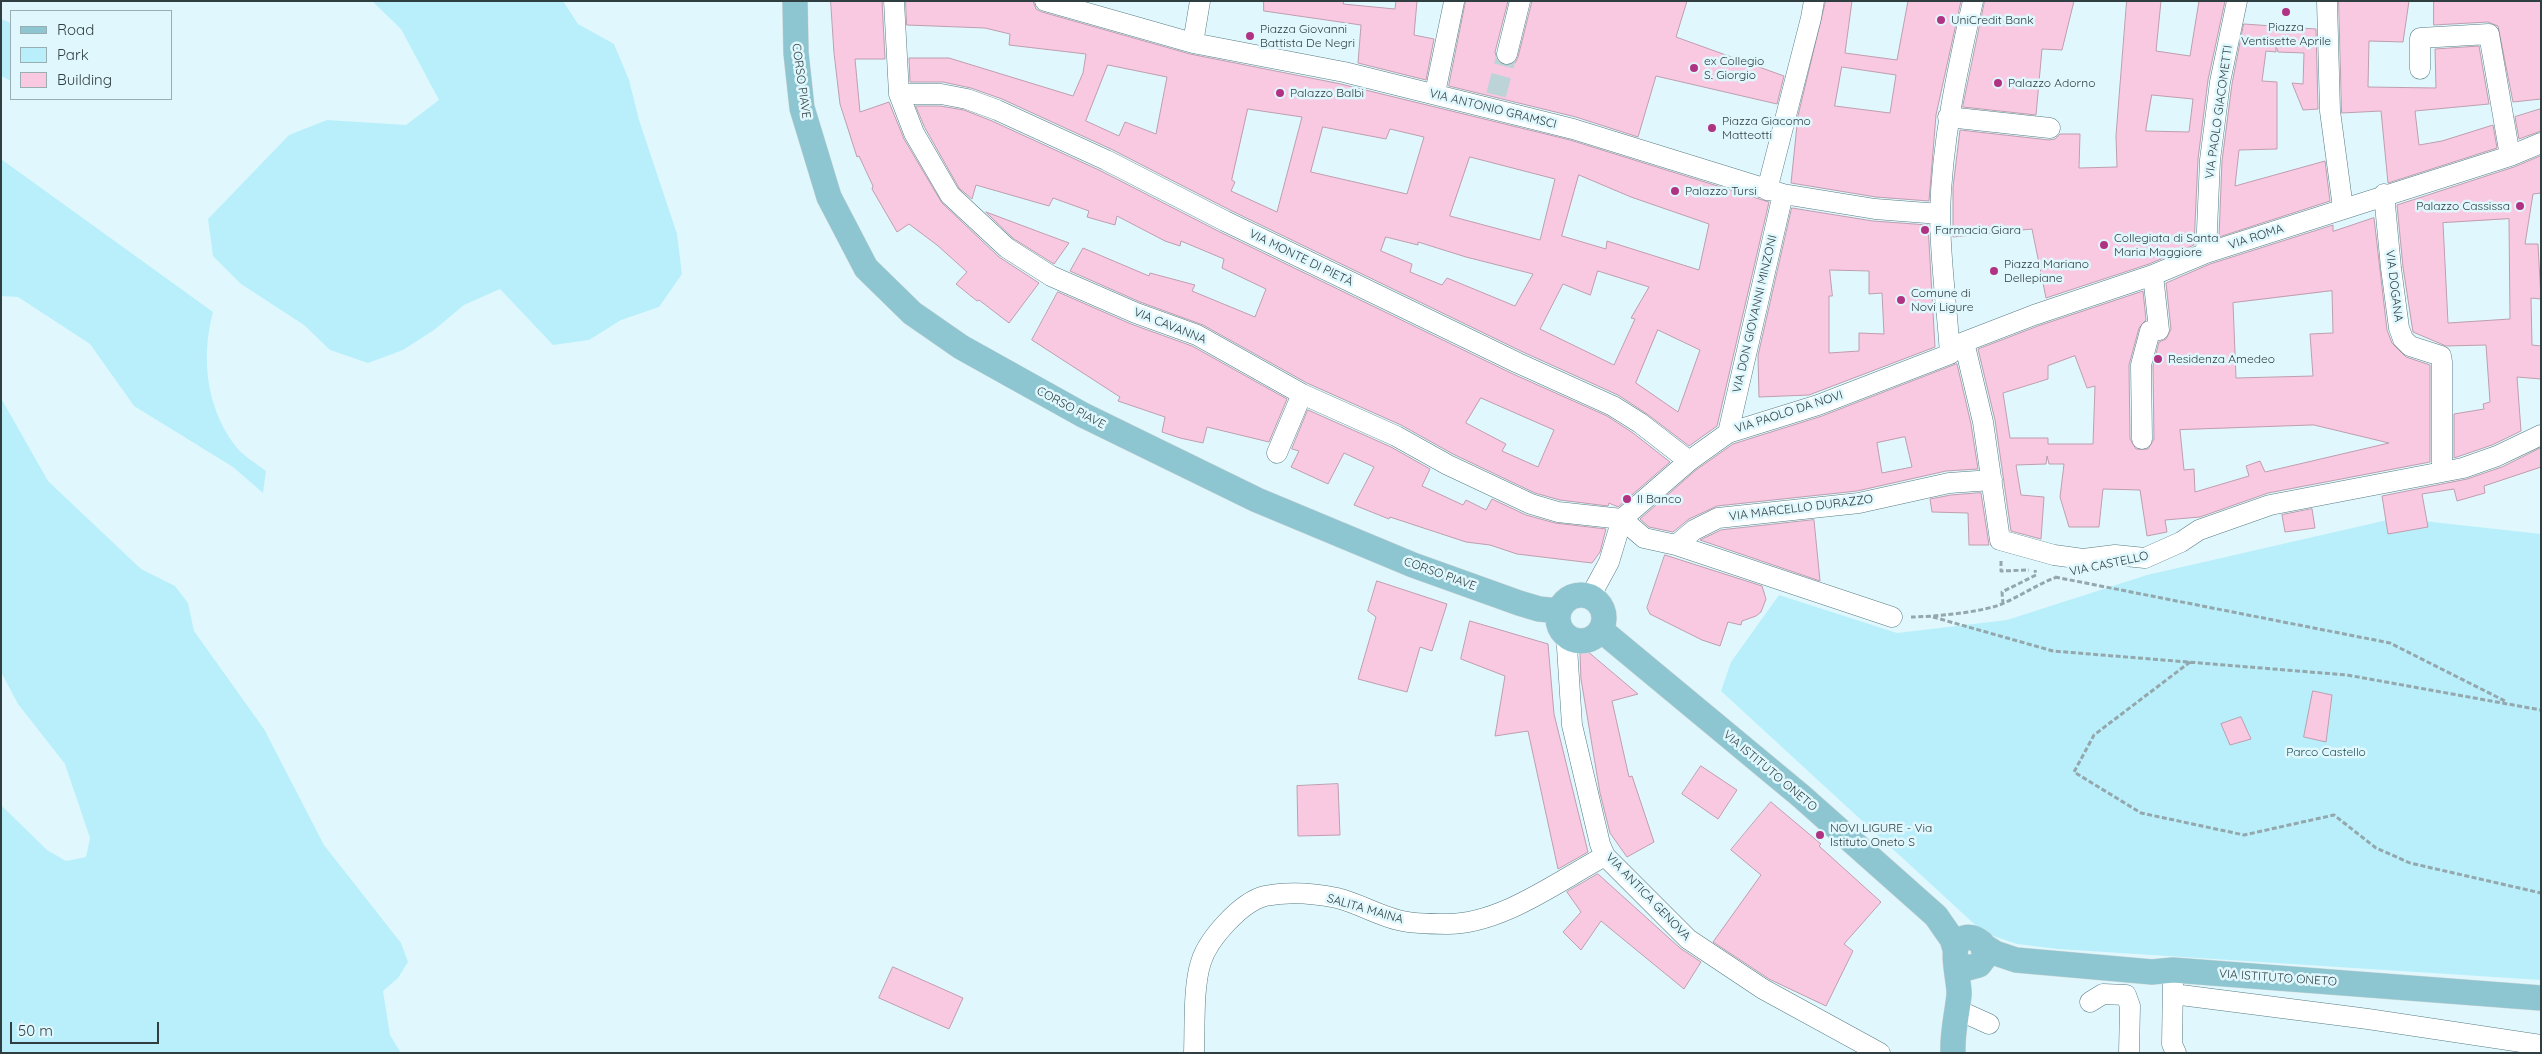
<!DOCTYPE html>
<html>
<head>
<meta charset="utf-8">
<style>
  body { margin:0 }
  #map { position:relative; width:2542px; height:1054px; overflow:hidden; background:#e0f8fd; font-family:Quicksand,sans-serif }
  canvas { display:block }
  .frame { position:absolute; inset:0; border:2px solid #2e3e41; pointer-events:none }
  .legend { position:absolute; left:10px; top:10px; width:162px; height:90px; box-sizing:border-box; background:#e0f8fd; border:1px solid #99aeb2; margin:0; padding:6px 9px; list-style:none; font-size:15px; color:#2e3e41 }
  .legend li { display:flex; align-items:center; gap:10px; height:25px }
  .legend b { width:25px; border:1px solid #99aeb2 }
  .scale { position:absolute; left:10px; top:1022px; width:149px; height:22px; box-sizing:border-box; border:2px solid #2e3e41; border-top:0; padding-left:6px; font-size:15px; line-height:18px; white-space:nowrap; color:#2e3e41; -webkit-text-stroke:4px #e0f8fd; paint-order:stroke }
</style>
</head>
<body>
<div id="map">
<canvas width="2542" height="1054"></canvas>
<div class="frame"></div>
<ul class="legend">
<li><b style="height:6px;background:#8dc6d1"></b>Road</li>
<li><b style="height:14px;background:#b9effb"></b>Park</li>
<li><b style="height:14px;background:#f9c9e2"></b>Building</li>
</ul>
<div class="scale">50 m</div>
</div>
<script>
const context = document.querySelector('canvas').getContext('2d');
context.lineJoin = 'round';
function fillPath(path, color) { context.fillStyle = color; context.fill(path, 'evenodd'); }
function stroke(path, color, width, dash) { context.strokeStyle = color; context.lineWidth = width; context.lineCap = dash ? 'butt' : 'round'; context.setLineDash(dash || []); context.stroke(path); }
function drawText(font, color, halo, rows, align = 'center') {
  context.font = font + ' Quicksand,sans-serif'; context.lineWidth = 5; context.setLineDash([]); context.textBaseline = 'middle'; context.strokeStyle = halo; context.fillStyle = color; for (const [text, x, y, turn = 0] of rows) {
    context.save(); context.translate(x, y); context.rotate((+turn || 0) * Math.PI / 180); context.textAlign = isNaN(turn) ? turn : align; if (halo) context.strokeText(text, 0, 0); context.fillText(text, 0, 0); context.restore();
  }
}
const green = new Path2D(`
  M 372,1 L 563,1 L 578,24 L 614,44 L 629,80 L 639,120 L 677,234 L 682,274 L 659,307 L 621,320 L 589,340 L 553,345 L 500,289 L 464,305 L 434,330 L 403,350 L 368,363 L 330,350 L 304,325 L 241,284 L 213,256 L 208,219 L 289,135 L 327,120 L 406,125 L 439,100 L 401,29 Z
  M 1,19 L 11,23 L 11,81 L 1,76 Z
  M 1,159 L 213,312 C 201,357 206,406 234,444 C 241,455 256,463 266,471 L 263,493 L 233,467 L 134,406 L 90,344 L 18,297 L 1,296 Z
  M 1,398 L 48,481 L 141,569 L 175,586 L 188,603 L 194,631 L 264,729 L 324,845 L 401,943 L 408,962 L 398,978 L 383,991 L 390,1035 L 401,1053 L 1,1053 L 1,805 L 47,850 L 66,861 L 86,857 L 90,838 L 65,764 L 18,704 L 1,672 Z
  M 2396,518 L 2541,534 L 2541,980 L 2058,949 L 2017,944 L 1984,933 L 1721,691 L 1731,662 L 1779,595 L 1897,633 L 2007,620 L 2147,575 Z`);
const building = new Path2D(`
  M 831,1 L 882,1 L 885,59 L 855,59 L 860,112 L 889,102 L 904,139 L 942,203 L 999,257 L 1039,283 L 1009,323 L 979,300 L 977,301 L 956,284 L 967,272 L 937,245 L 909,224 L 897,232 L 872,189 L 873,186 L 859,156 L 857,157 L 840,104 L 834,53 Z
  M 906,1 L 1033,1 L 1036,9 L 1042,12 L 1190,54 L 1341,84 L 1570,140 L 1769,202 L 1717,426 L 1689,446 L 1647,414 L 1618,395 L 1523,352 L 1230,210 L 1111,149 L 1002,99 L 971,88 L 943,82 L 910,82 L 909,58 L 949,58 L 1073,96 L 1083,73 L 1086,54 L 1009,45 L 1010,34 L 985,28 L 907,25 ZM 1108,65 L 1167,77 L 1156,134 L 1125,122 L 1119,136 L 1086,121 ZM 1248,109 L 1302,117 L 1277,212 L 1231,191 L 1235,182 L 1232,180 ZM 1323,127 L 1386,139 L 1390,129 L 1424,137 L 1407,194 L 1311,172 ZM 1470,157 L 1555,179 L 1540,240 L 1450,216 ZM 1579,175 L 1631,197 L 1709,224 L 1699,270 L 1607,241 L 1606,249 L 1562,236 ZM 1386,237 L 1418,245 L 1418,242 L 1466,257 L 1533,274 L 1515,306 L 1447,278 L 1442,285 L 1410,272 L 1412,264 L 1381,251 ZM 1598,271 L 1649,287 L 1631,318 L 1635,319 L 1614,365 L 1540,329 L 1563,284 L 1590,295 ZM 1658,330 L 1700,350 L 1678,412 L 1636,383 Z
  M 1264,1 L 1344,1 L 1343,4 L 1395,9 L 1396,1 L 1417,1 L 1414,35 L 1434,39 L 1426,80 L 1358,63 L 1361,25 L 1264,11 Z
  M 1466,1 L 1508,1 L 1495,52 L 1498,62 L 1505,66 L 1515,63 L 1518,57 L 1532,1 L 1687,1 L 1676,37 L 1784,76 L 1777,104 L 1656,76 L 1638,137 L 1576,117 L 1449,86 Z
  M 1826,1 L 1852,1 L 1845,53 L 1897,60 L 1908,1 L 1961,1 L 1936,115 L 1929,201 L 1876,197 L 1791,183 L 1798,116 ZM 1842,67 L 1896,75 L 1890,113 L 1835,106 Z
  M 1985,1 L 2074,1 L 2062,50 L 2042,49 L 2036,115 L 1963,107 Z
  M 2127,1 L 2161,1 L 2156,51 L 2190,56 L 2199,1 L 2225,1 L 2208,80 L 2198,159 L 2194,245 L 2149,264 L 2046,298 L 2032,229 L 1953,237 L 1953,187 L 1960,130 L 2049,140 L 2055,139 L 2060,134 L 2080,134 L 2079,168 L 2117,167 L 2116,136 ZM 2152,95 L 2193,99 L 2189,132 L 2146,131 Z
  M 2339,1 L 2409,1 L 2403,42 L 2369,41 L 2368,87 L 2436,88 L 2435,49 L 2479,46 L 2489,104 L 2415,111 L 2419,145 L 2442,141 L 2493,125 L 2497,148 L 2388,183 L 2381,111 L 2342,113 Z
  M 2434,1 L 2541,1 L 2541,99 L 2513,102 L 2498,26 L 2488,22 L 2434,25 Z
  M 2244,24 L 2316,29 L 2318,109 L 2303,110 L 2292,83 L 2303,84 L 2304,53 L 2278,52 L 2276,46 L 2276,52 L 2266,51 L 2262,81 L 2277,82 L 2277,149 L 2239,150 L 2235,186 L 2325,161 L 2330,201 L 2219,237 L 2222,161 L 2232,84 Z
  M 916,106 L 940,106 L 964,110 L 992,121 L 1101,171 L 1220,232 L 1513,374 L 1607,416 L 1633,433 L 1670,462 L 1618,507 L 1609,503 L 1608,506 L 1560,500 L 1535,493 L 1453,454 L 1401,425 L 1307,383 L 1203,325 L 1140,302 L 1070,271 L 1083,248 L 1149,276 L 1150,273 L 1195,285 L 1192,291 L 1255,317 L 1266,289 L 1222,268 L 1224,259 L 1181,241 L 1180,246 L 1165,241 L 1117,216 L 1115,225 L 1087,217 L 1089,211 L 1053,198 L 1049,206 L 976,185 L 972,199 L 959,188 L 925,128 ZM 1481,398 L 1554,430 L 1538,467 L 1502,451 L 1506,444 L 1466,423 Z
  M 2541,109 L 2541,131 L 2519,139 L 2515,117 Z
  M 2541,156 L 2541,193 L 2533,194 L 2525,244 L 2538,244 L 2541,299 L 2531,298 L 2532,345 L 2541,346 L 2541,379 L 2517,377 L 2521,431 L 2492,445 L 2454,458 L 2454,414 L 2484,409 L 2483,404 L 2490,402 L 2486,345 L 2446,346 L 2413,332 L 2403,267 L 2397,205 L 2514,167 ZM 2509,219 L 2510,319 L 2448,323 L 2443,223 Z
  M 1792,208 L 1873,221 L 1928,225 L 1935,347 L 1809,395 L 1759,397 L 1758,356 ZM 1830,270 L 1869,271 L 1869,294 L 1882,293 L 1884,334 L 1859,333 L 1859,351 L 1829,353 L 1829,296 L 1832,296 Z
  M 986,212 L 1034,230 L 1069,243 L 1054,264 L 1014,239 Z
  M 2374,218 L 2387,330 L 2392,343 L 2406,357 L 2430,365 L 2430,462 L 2268,493 L 2200,517 L 2165,520 L 2167,532 L 2147,536 L 2140,490 L 2103,489 L 2099,527 L 2069,527 L 2060,497 L 2064,464 L 2049,464 L 2047,456 L 2046,464 L 2016,465 L 2021,495 L 2044,497 L 2041,539 L 2011,531 L 1995,420 L 1978,349 L 2038,326 L 2143,291 L 2146,320 L 2139,328 L 2129,365 L 2130,439 L 2136,449 L 2148,449 L 2154,439 L 2153,366 L 2159,342 L 2166,339 L 2171,329 L 2166,283 L 2210,264 L 2333,225 L 2333,231 ZM 2332,291 L 2333,333 L 2310,334 L 2313,376 L 2236,378 L 2233,303 ZM 2075,356 L 2087,388 L 2095,386 L 2093,444 L 2048,444 L 2048,438 L 2010,438 L 2003,393 L 2048,379 L 2048,366 ZM 2314,425 L 2389,443 L 2265,472 L 2260,461 L 2246,466 L 2249,476 L 2195,492 L 2194,469 L 2184,470 L 2180,430 Z
  M 1058,292 L 1131,324 L 1192,346 L 1287,399 L 1269,442 L 1207,427 L 1203,443 L 1180,438 L 1162,432 L 1165,417 L 1118,401 L 1120,397 L 1032,340 Z
  M 1957,364 L 1971,424 L 1978,469 L 1946,471 L 1857,491 L 1717,506 L 1689,519 L 1673,532 L 1649,527 L 1640,519 L 1696,470 L 1733,444 L 1822,416 ZM 1905,437 L 1912,467 L 1882,473 L 1877,443 Z
  M 1308,410 L 1391,447 L 1430,469 L 1422,486 L 1463,505 L 1466,500 L 1486,510 L 1492,499 L 1526,515 L 1555,523 L 1606,529 L 1600,552 L 1592,563 L 1517,554 L 1490,545 L 1466,542 L 1390,517 L 1389,519 L 1354,505 L 1374,467 L 1344,453 L 1328,484 L 1291,467 L 1299,451 L 1292,449 Z
  M 2541,448 L 2541,467 L 2484,486 L 2485,493 L 2457,501 L 2454,489 L 2422,494 L 2428,527 L 2388,534 L 2382,496 L 2467,479 L 2502,467 Z
  M 1981,493 L 1989,545 L 1969,545 L 1968,513 L 1932,512 L 1930,499 L 1951,495 Z
  M 2312,509 L 2315,528 L 2285,532 L 2282,515 Z
  M 1814,520 L 1820,581 L 1700,540 L 1721,530 Z
  M 1665,555 L 1762,586 L 1766,599 L 1761,612 L 1756,616 L 1742,621 L 1741,625 L 1728,622 L 1720,646 L 1702,640 L 1650,614 L 1647,608 Z
  M 1377,581 L 1447,604 L 1432,651 L 1420,647 L 1407,692 L 1358,679 L 1376,617 L 1368,611 Z
  M 1470,621 L 1548,644 L 1554,714 L 1588,852 L 1558,869 L 1528,731 L 1495,736 L 1505,676 L 1461,659 Z
  M 1580,645 L 1638,694 L 1612,701 L 1629,777 L 1632,776 L 1654,842 L 1627,857 L 1610,833 L 1600,793 L 1581,679 Z
  M 2313,691 L 2332,695 L 2326,742 L 2304,737 Z
  M 2241,717 L 2251,739 L 2230,745 L 2221,724 Z
  M 1701,766 L 1737,790 L 1718,819 L 1682,794 Z
  M 1338,784 L 1340,835 L 1298,836 L 1297,786 Z
  M 1771,802 L 1821,844 L 1819,846 L 1881,902 L 1844,944 L 1853,951 L 1826,1006 L 1769,979 L 1713,942 L 1761,875 L 1731,850 Z
  M 1598,874 L 1680,948 L 1701,962 L 1684,989 L 1601,921 L 1581,950 L 1563,932 L 1581,912 L 1567,892 Z
  M 893,967 L 963,998 L 949,1029 L 879,998 Z`);
const minorTunnel = new Path2D(`
  M 1496,95 L 1507,54`);
const path = new Path2D(`
  M 2001,561 L 2001,571 L 2029,570
  M 2055,577 L 2390,643 L 2507,702
  M 2003,604 L 2002,592 L 2036,575 L 2035,570
  M 1911,617 C 1932,617 1986,612 2004,603 C 2022,595 2038,584 2057,577
  M 1933,617 L 2053,651 L 2347,675 L 2541,710
  M 2190,662 L 2094,735 L 2074,772 L 2141,813 L 2244,835 L 2334,815 L 2376,848 L 2410,863 L 2541,893`);
const minor = new Path2D(`
  M 894,1 L 899,94 L 914,133 L 950,195 L 1007,248 L 1051,276 L 1136,313 L 1197,335 L 1302,394 L 1396,436 L 1448,465 L 1531,504 L 1558,512 L 1622,519 L 1689,461 L 1728,433 L 1818,405 L 1950,354 L 1964,342 L 2034,315 L 2153,275 L 2206,253 L 2510,156 L 2541,143
  M 1045,1 L 1193,43 L 1344,72 L 1573,129 L 1783,194 L 1875,209 L 1940,214
  M 2327,1 L 2330,111 L 2343,208
  M 1193,43 L 1200,1
  M 1507,54 L 1520,1
  M 2420,69 L 2420,38 L 2489,34 L 2510,156
  M 1435,93 L 1454,2
  M 899,94 L 941,94 L 967,99 L 997,110 L 1106,160 L 1225,221 L 1518,363 L 1613,406 L 1640,423 L 1689,461
  M 1948,117 L 2050,128
  M 1767,190 L 1811,18 L 1814,1
  M 2384,194 L 2391,268 L 2399,328 L 2403,339 L 2410,346 L 2441,356 L 2442,362 L 2442,471
  M 2206,253 L 2210,160 L 2220,82 L 2237,1
  M 1964,342 L 1983,422 L 2000,540 L 2054,555 L 2083,559 L 2115,555 L 2145,558 L 2181,542 L 2199,530 L 2270,505 L 2463,468 L 2497,456 L 2541,435
  M 1950,354 C 1947,307 1940,260 1940,213 C 1942,141 1957,71 1973,1
  M 1728,433 L 1783,194
  M 2142,439 L 2141,365 L 2150,331 L 2159,330 L 2153,275
  M 1277,453 L 1302,394
  M 1676,545 L 1694,530 L 1718,518 L 1859,503 L 1949,483 L 1992,480
  M 1590,597 L 1609,562 L 1622,519 L 1644,538 L 1676,545 L 1892,617
  M 1569,638 L 1567,647 L 1572,725 L 1600,844 L 1605,856 L 1688,939 L 1763,989 L 1880,1053
  M 2173,982 L 2172,1044 L 2176,1053
  M 2173,994 L 2368,1019 L 2541,1045
  M 2090,1002 L 2103,994 L 2126,995 L 2130,1006 L 2129,1053
  M 1955,1013 L 1969,1015 L 1989,1024
  M 1194,1053 C 1195,1027 1193,986 1201,962 C 1208,939 1241,902 1265,896 C 1289,891 1313,893 1337,898 C 1358,903 1377,915 1398,920 C 1412,924 1432,924 1447,924 C 1502,924 1558,881 1605,856`);
const major = new Path2D(`
  M 795,1 L 796,53 L 802,108 L 829,197 L 866,268 L 912,313 L 961,347 L 1083,415 L 1257,500 L 1413,565 L 1519,603 L 1539,609 L 1559,611
  M1558 618a23 23 0 1 1 46 0a23 23 0 1 1-46 0Z
  M 1601,630 L 1801,796 L 1936,916 L 1952,939 L 1955,949
  M 1984,946 L 1995,953 L 2016,960 L 2152,972 L 2173,970 L 2541,998
  M 1953,1053 C 1952,1032 1957,1015 1959,995 C 1960,979 1947,944 1964,938 C 1971,936 1977,939 1982,943 L 1985,957 L 1979,965 L 1968,968 L 1957,963`);
const markers = [
  [2286,12,5,"#b03282"],
  [1941,20,5,"#b03282"],
  [1250,36,5,"#b03282"],
  [1694,68,5,"#b03282"],
  [1998,83,5,"#b03282"],
  [1280,93,5,"#b03282"],
  [1712,128,5,"#b03282"],
  [1675,191,5,"#b03282"],
  [2520,206,5,"#b03282"],
  [1925,230,5,"#b03282"],
  [2104,245,5,"#b03282"],
  [1994,271,5,"#b03282"],
  [1901,300,5,"#b03282"],
  [2158,359,5,"#b03282"],
  [1627,499,5,"#b03282"],
  [1820,835,5,"#b03282"]
];
const poiNames = [
  ["UniCredit Bank",1951,20],
  ["Piazza",2286,27,"center"],
  ["Ventisette Aprile",2286,41,"center"],
  ["Piazza Giovanni",1260,29],
  ["Battista De Negri",1260,43],
  ["ex Collegio",1704,61],
  ["S. Giorgio",1704,75],
  ["Palazzo Adorno",2008,83],
  ["Palazzo Balbi",1290,93],
  ["Piazza Giacomo",1722,121],
  ["Matteotti",1722,135],
  ["Palazzo Tursi",1685,191],
  ["Palazzo Cassissa",2510,206,"right"],
  ["Farmacia Giara",1935,230],
  ["Collegiata di Santa",2114,238],
  ["Maria Maggiore",2114,252],
  ["Piazza Mariano",2004,264],
  ["Dellepiane",2004,278],
  ["Comune di",1911,293],
  ["Novi Ligure",1911,307],
  ["Residenza Amedeo",2168,359],
  ["Il Banco",1637,499],
  ["NOVI LIGURE - Via",1830,828],
  ["Istituto Oneto S",1830,842]
];
const streetNames = [
  ["CORSO PIAVE",801,81,82],
  ["VIA ANTONIO GRAMSCI",1493,109,14],
  ["VIA PAOLO GIACOMETTI",2219,112,-82],
  ["VIA ROMA",2256,237,-18],
  ["VIA MONTE DI PIETÀ",1301,258,26],
  ["VIA DOGANA",2394,286,83],
  ["VIA DON GIOVANNI MINZONI",1755,314,-77],
  ["VIA CAVANNA",1170,326,22],
  ["CORSO PIAVE",1071,408,28],
  ["VIA PAOLO DA NOVI",1789,412,-18],
  ["VIA MARCELLO DURAZZO",1801,508,-7],
  ["VIA CASTELLO",2109,564,-12],
  ["CORSO PIAVE",1440,574,20],
  ["VIA ISTITUTO ONETO",1770,771,40],
  ["VIA ANTICA GENOVA",1648,897,46],
  ["SALITA MAINA",1365,909,16],
  ["VIA ISTITUTO ONETO",2278,978,4]
];
const parkNames = [
  ["Parco Castello",2326,752]
];
fillPath(green, '#b9effb');
fillPath(building, '#f9c9e2');
stroke(building, '#be9eae', 1);
stroke(minorTunnel, '#bcd3d7', 20, [20, 10]);
stroke(minor, '#577c84', 21);
stroke(major, '#d5d8d9', 26);
stroke(path, '#93a7ac', 3, [5, 2.5]);
stroke(minor, '#fff', 20);
stroke(major, '#8dc6d1', 25);
for (const [x, y, r, color] of markers) { const dot = new Path2D(); dot.arc(x, y, r, 0, 2 * Math.PI); context.fillStyle = color; context.fill(dot); stroke(dot, '#e0f8fd', 2); }
drawText('12px', '#2e3e41', '#e0f8fd', poiNames, 'left');
drawText('12px', '#2e3e41', '#e0f8fd', streetNames);
drawText('12px', '#205059', '#e0f8fd', parkNames);
</script>
</body>
</html>
